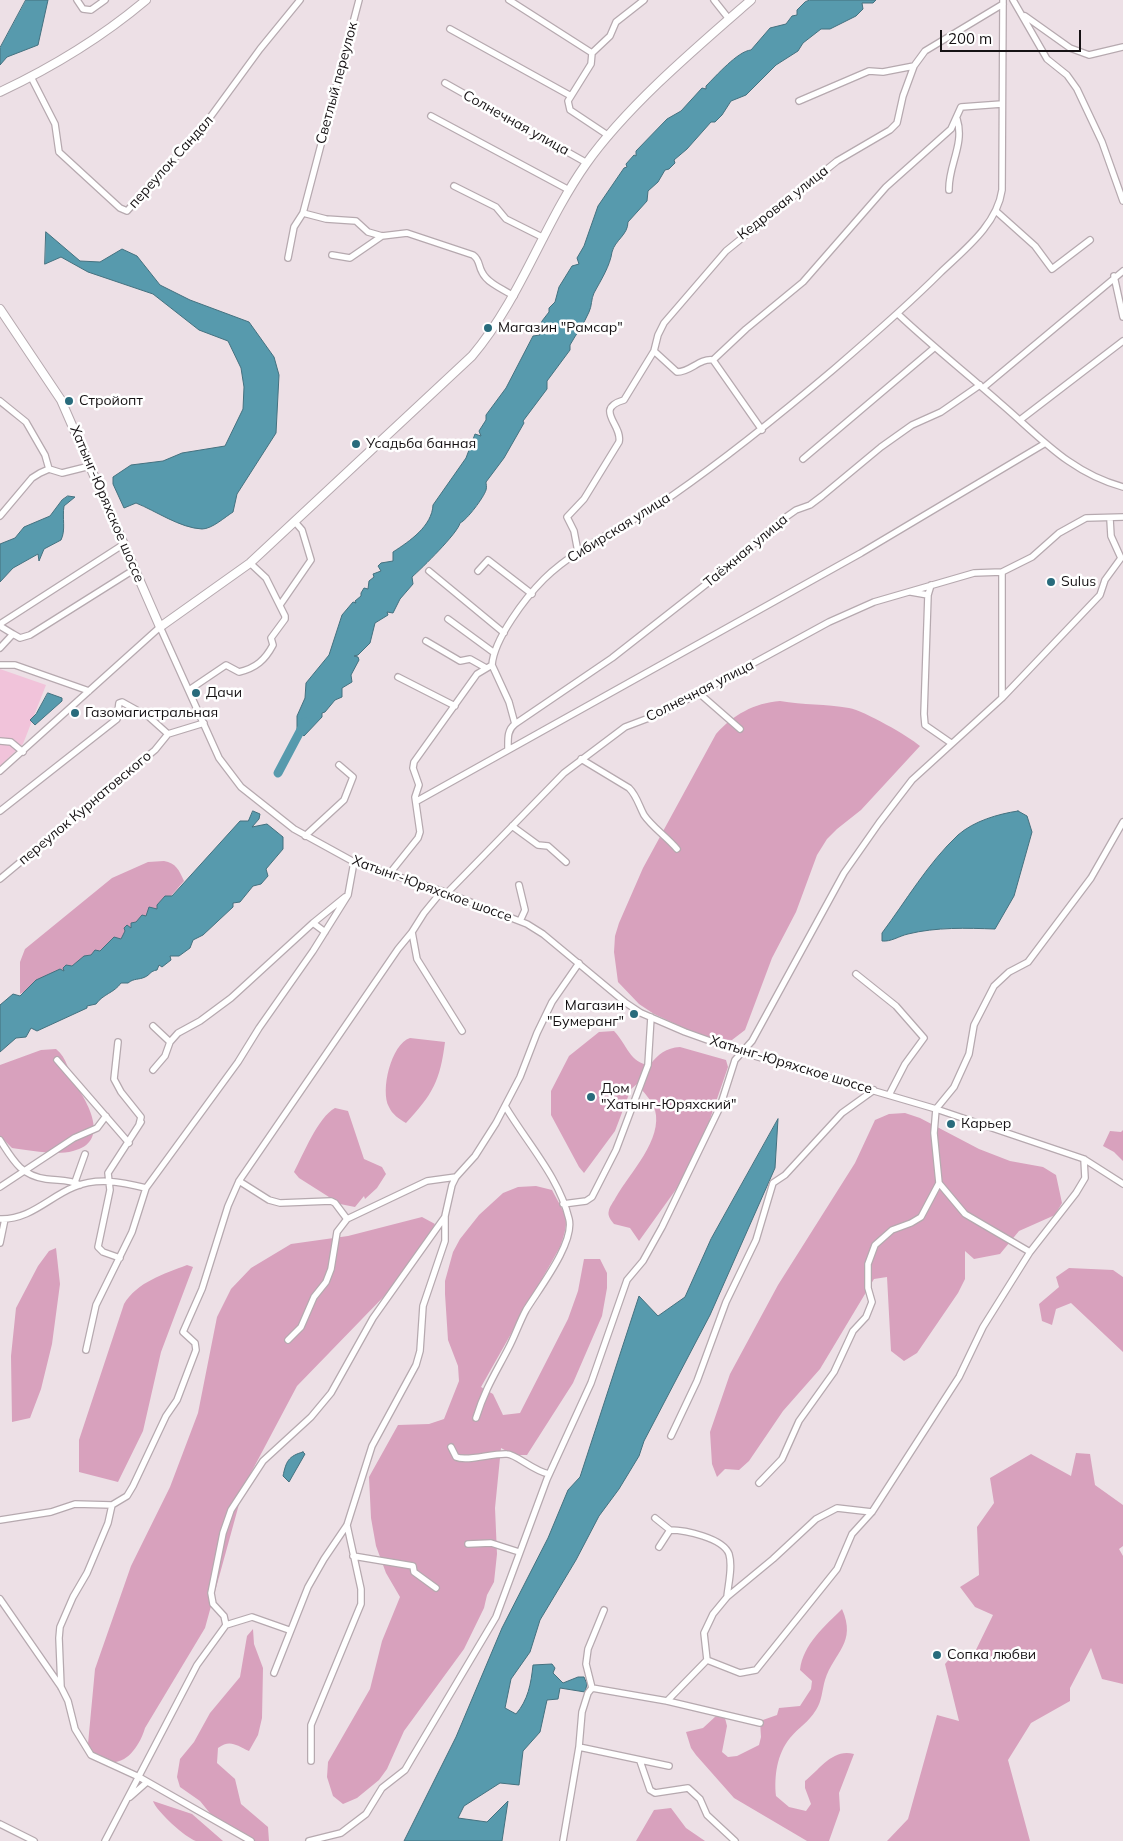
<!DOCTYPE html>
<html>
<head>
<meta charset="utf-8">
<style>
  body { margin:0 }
  #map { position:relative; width:1123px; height:1841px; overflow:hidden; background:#ede0e6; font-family:Mulish,sans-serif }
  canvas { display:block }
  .scale { position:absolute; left:940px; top:30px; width:141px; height:22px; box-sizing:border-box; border:2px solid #161214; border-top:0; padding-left:6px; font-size:15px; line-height:18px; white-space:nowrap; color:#161214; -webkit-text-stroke:4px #fff; paint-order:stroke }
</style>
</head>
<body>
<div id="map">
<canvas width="1123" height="1841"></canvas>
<div class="scale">200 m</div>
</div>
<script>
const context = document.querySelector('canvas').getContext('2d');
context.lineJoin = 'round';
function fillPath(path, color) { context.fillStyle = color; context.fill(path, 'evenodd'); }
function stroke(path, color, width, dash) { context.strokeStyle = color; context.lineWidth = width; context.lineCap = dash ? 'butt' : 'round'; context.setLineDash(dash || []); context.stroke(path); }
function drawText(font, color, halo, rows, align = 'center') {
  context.font = font + ' Mulish,sans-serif'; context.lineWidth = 5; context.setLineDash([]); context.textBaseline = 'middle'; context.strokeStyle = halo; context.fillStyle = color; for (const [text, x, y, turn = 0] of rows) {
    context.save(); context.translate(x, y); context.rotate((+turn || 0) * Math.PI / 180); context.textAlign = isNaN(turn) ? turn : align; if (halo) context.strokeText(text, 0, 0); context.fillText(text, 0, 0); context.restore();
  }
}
const green = new Path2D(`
  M 0,669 L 46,685 L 23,744 L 0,766 Z`);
const forest = new Path2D(`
  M 780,701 C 803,705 826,704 849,708 C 865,711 908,736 920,746 L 861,810 L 837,829 L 827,839 L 817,855 L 796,912 L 772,958 L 745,1030 L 732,1040 L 715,1039 L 699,1035 L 654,1014 L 639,1004 L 618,982 L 614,952 L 615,936 L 619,923 L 643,868 L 716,734 C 733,715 754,703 780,701 Z
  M 164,861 C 176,863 179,870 184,881 L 146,925 L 20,994 L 20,962 L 25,949 L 112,878 L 148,862 Z
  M 614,1031 C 627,1044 630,1064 650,1065 C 658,1054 666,1048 680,1047 L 726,1060 L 728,1067 L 709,1122 L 693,1158 L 677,1188 L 639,1241 L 630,1228 L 614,1224 C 611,1220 607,1216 609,1210 C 610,1206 614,1201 616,1197 C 630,1173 663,1139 655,1110 C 653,1101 643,1092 637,1084 L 631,1089 L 615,1131 L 584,1173 L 579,1167 L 551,1115 L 551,1091 L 569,1056 L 599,1032 Z
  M 410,1038 L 445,1042 C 440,1081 433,1094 406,1123 C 399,1119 392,1114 389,1107 C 380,1091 391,1044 410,1038 Z
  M 56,1049 C 67,1057 69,1074 76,1085 C 89,1105 110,1142 73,1151 C 55,1156 30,1150 12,1148 L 0,1136 L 0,1065 L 41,1050 Z
  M 335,1108 L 348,1111 L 364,1159 L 382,1167 L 386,1174 L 377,1188 L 365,1199 L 364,1196 L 355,1207 L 340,1204 L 299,1178 L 294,1172 C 303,1155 318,1117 335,1108 Z
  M 905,1113 L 920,1118 L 979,1149 L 1010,1161 L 1043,1167 L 1056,1175 L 1062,1203 L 1055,1215 L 1019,1231 L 1000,1254 L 974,1259 L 965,1251 L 965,1279 L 958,1293 L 917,1353 L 904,1361 L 891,1351 L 887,1277 L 874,1279 L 820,1369 L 783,1411 L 749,1461 L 739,1470 L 725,1469 L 717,1477 L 712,1464 L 710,1432 L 730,1374 L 778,1285 L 855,1163 L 875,1120 L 889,1114 Z
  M 1123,1130 L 1123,1161 L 1114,1152 L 1103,1146 L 1110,1131 L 1121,1132 Z
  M 536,1186 L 552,1190 C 566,1217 571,1217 560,1247 L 481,1387 L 493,1394 L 503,1415 L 520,1413 L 568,1319 L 578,1291 L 584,1259 L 600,1259 L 607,1273 L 607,1288 L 602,1316 L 573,1383 L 527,1455 L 514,1455 L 501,1448 L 495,1508 L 497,1554 L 494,1582 L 487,1595 L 484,1608 L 464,1649 L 404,1731 L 387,1769 L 379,1780 L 357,1798 L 343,1804 L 333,1796 L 327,1777 L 328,1762 L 370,1689 L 382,1641 L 400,1597 L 386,1573 L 376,1546 L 371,1518 L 369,1477 L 398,1425 L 429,1424 L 444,1419 L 459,1381 L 458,1366 L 448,1340 L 445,1294 L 445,1281 L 453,1252 L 460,1239 L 479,1215 L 503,1193 L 518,1187 Z
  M 422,1217 L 435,1224 L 413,1264 L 394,1286 L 297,1386 L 244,1486 L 205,1628 L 145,1728 C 139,1748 122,1773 98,1757 C 94,1755 91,1748 88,1744 L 95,1669 L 131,1566 L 170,1487 L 198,1413 L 217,1317 L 231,1289 L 251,1268 L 291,1244 L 348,1236 Z
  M 56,1248 L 60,1284 L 52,1344 L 41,1389 L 30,1418 L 12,1422 L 11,1356 L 16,1308 L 38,1266 L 49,1251 Z
  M 187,1265 L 193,1267 L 161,1352 L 143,1431 L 118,1482 L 79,1472 L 79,1440 L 124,1304 C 137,1282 164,1274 187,1265 Z
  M 1069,1268 L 1113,1270 L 1123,1277 L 1123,1352 L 1071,1303 L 1056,1309 L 1052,1325 L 1042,1321 L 1039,1304 L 1059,1287 L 1056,1277 Z
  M 1076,1453 L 1090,1454 L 1095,1485 L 1123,1505 L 1123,1546 L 1119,1549 L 1123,1556 L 1123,1684 L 1102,1679 L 1091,1648 L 1070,1688 L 1070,1701 L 1031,1723 L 1008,1760 L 1030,1841 L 887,1841 L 908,1819 L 937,1715 L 959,1721 L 945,1664 L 952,1656 L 972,1658 L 993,1615 L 975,1607 L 960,1587 L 979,1575 L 977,1527 L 994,1503 L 990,1478 L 1031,1454 L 1071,1476 Z
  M 842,1609 C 857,1643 834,1652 825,1680 C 822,1690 822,1701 816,1710 C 808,1723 799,1727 790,1738 C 777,1754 774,1776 776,1796 L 789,1807 L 806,1811 L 811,1804 L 805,1788 L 805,1781 C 820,1769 833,1748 854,1754 L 839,1793 L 840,1810 L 829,1841 L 807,1841 L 734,1798 L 696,1755 L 691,1748 L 686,1732 L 703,1728 L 716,1716 L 725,1718 L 727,1726 L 722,1752 L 728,1757 L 737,1756 L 759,1745 L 761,1737 L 760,1721 L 777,1715 L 779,1708 L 800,1706 L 811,1689 L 812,1681 L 800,1670 C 803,1644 825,1626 842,1609 Z
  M 253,1629 L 254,1644 L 263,1668 L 262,1718 L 258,1735 L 249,1751 C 236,1745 230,1739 218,1748 L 217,1763 L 235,1779 L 241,1804 L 268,1827 L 269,1841 L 254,1841 L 218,1823 L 200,1801 L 180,1787 L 177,1777 L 180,1759 L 194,1742 L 210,1713 L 240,1677 L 247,1636 Z
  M 153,1801 L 192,1814 L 223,1841 C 215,1841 203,1841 196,1841 C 186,1838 156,1811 153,1801 Z
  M 671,1808 L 686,1828 L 705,1841 L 636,1841 L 654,1810 Z`);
const water = new Path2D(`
  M 26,0 L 48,0 L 38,45 L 7,57 L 0,65 L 0,48 Z
  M 810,0 L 876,0 L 873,3 L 862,3 L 863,9 L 856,16 L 830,29 L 821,29 L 803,43 L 798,51 L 776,65 L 746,95 L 731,101 L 722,115 L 715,122 L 711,122 L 687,149 L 674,160 L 675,163 L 669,169 L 665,170 L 658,182 L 648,191 L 647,201 L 628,222 C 628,235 615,240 612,252 C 610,266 601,280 594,293 C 591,299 592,306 589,312 C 584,324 576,334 570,345 L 570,350 L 547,381 L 547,389 L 523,421 L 524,423 L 504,458 L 486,482 C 486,484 487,487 486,490 C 484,497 467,520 460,523 C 458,533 422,568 412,577 L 413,584 L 400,599 L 393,613 L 387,612 L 388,615 L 375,623 L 370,643 L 358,655 L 354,656 L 358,657 L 359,660 L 351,675 L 352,682 L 342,688 L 342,697 L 335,700 L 325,712 L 322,713 L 322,717 L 304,736 L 297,730 L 297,716 L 305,698 L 306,683 L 329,655 L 342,615 L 353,602 L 356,603 L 355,601 L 361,596 L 361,593 L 364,588 L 368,589 L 369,581 L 374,577 L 373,574 L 381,571 L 378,566 L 381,563 L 393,561 L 393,552 C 410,541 432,526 433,505 L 466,458 L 475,434 L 481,436 L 479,431 L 486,420 L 486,415 L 506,388 L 533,336 L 540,335 L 539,331 L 542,321 L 549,312 L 549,308 L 555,302 L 559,287 L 572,266 L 579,264 L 577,258 L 584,246 L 598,206 L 624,168 L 627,167 L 626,164 L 634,155 L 636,156 L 636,151 L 667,119 L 681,111 L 702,88 L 706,89 L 706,86 C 716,76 738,51 751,50 L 770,28 L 786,24 L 792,16 L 797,15 L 797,10 L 805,2 Z
  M 46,232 L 80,261 L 100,262 L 122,249 L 137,256 L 160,285 L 190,300 L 249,322 L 274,357 L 279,375 L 276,433 L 237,494 L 233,512 C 225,517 212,529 202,529 C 180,528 156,511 136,503 L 124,508 L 113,484 L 113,477 L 131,465 L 163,461 L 182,453 L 225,446 L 243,409 L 244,387 L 241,368 L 228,341 L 199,330 L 153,294 L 88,272 L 61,257 L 45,264 Z
  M 68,496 L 75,497 L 64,506 C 62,518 66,530 61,540 L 44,549 L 39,561 L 38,554 L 13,568 L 0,582 L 0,544 L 15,538 L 24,527 L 50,516 L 62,500 Z
  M 48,693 L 62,698 L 62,701 L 35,725 L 30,720 L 36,714 Z
  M 253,811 L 260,814 L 259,819 L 252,827 L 267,824 L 283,837 L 283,849 L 266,869 L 268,876 L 261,884 L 253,886 L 240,902 L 233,903 L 233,907 L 203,935 L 193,940 L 190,948 L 179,956 L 170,956 L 171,960 L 162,967 L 159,965 L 157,970 C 150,971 150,975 145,977 C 139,980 134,978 128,983 L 121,983 C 114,993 103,994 96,1004 L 87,1006 L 87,1008 L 37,1031 L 31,1028 L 26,1037 L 16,1038 L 0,1052 L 0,1005 L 13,994 L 20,996 L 36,980 L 60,969 L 64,971 L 63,968 L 66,965 L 72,966 L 84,956 L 91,955 L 95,950 L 100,951 L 114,937 L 121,939 L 125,931 L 124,928 L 127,925 L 131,928 L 131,923 L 136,922 L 142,915 L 146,916 L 149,907 L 157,909 L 157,905 L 165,896 L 172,896 L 240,821 L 248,821 Z
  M 1018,811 L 1027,816 L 1032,832 L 1014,896 L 995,929 C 967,928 936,927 908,934 C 899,936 891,942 882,941 L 882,933 C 906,901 928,863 958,835 C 974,821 998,814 1018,811 Z
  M 778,1119 L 775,1168 L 710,1315 L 644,1441 L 639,1456 L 619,1489 L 599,1516 L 576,1560 L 540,1620 L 530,1652 L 511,1679 L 505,1708 L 516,1714 C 528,1700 531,1684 533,1665 L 552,1664 L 555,1668 L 553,1673 L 563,1683 L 578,1677 L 584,1677 L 587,1684 L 585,1692 L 560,1688 L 558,1699 L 547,1700 L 540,1732 L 523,1751 L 519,1785 L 500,1783 L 464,1806 L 458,1818 L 487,1822 L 508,1801 L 502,1841 L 404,1841 L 456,1737 L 502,1628 L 548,1538 L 568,1490 L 580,1477 L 639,1296 L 658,1316 L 685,1297 L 711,1239 Z
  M 303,1452 L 305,1454 L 289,1482 L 283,1476 C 286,1462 288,1456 303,1452 Z`);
const river = new Path2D(`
  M 278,773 L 305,722`);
const minor = new Path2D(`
  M 77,0 L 83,9 L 91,10 L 105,0
  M 509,0 L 592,53
  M 714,0 L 729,19
  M 1013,0 L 1047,59 L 1067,75 L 1077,89 L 1102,142 L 1123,201
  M 1025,16 L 1070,48 L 1089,55 L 1123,47
  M 450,29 L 571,96
  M 31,77 L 55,124 L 59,152 L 120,208 L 127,211 L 203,127 L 260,49 L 300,0
  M 445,83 L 587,163
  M 799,101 L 869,71 L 883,72 L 914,66 L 925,51 L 1003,4
  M 431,116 L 569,190
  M 609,136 L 570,110 L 568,101 L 591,64 L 592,53 L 610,36 L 616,22 L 644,0
  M 454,186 L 496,207 L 506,219 L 544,238
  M 949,190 C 948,166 965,144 957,119
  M 997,212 L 1035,246 L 1052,269 L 1090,240
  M 303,213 L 359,0
  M 332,255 L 350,258 L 382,236
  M 288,258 L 294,227 L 303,213 L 326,219 L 356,221 L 368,232 L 382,236 L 407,233 L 473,255 C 480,260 478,265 482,272 C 487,283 504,290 514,296
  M 1114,276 L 1123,317
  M 899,315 C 931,345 966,373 999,402 C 1039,436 1070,473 1123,487
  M 654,351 L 677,372 C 691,372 699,358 713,360 L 746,329 L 803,282 L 886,187 L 951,129 L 961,107 L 1002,104
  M 713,360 L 762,430
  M 983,388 L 1123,271
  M 0,401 L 26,422 L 45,455 L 49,469
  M 1020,420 L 1123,341
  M 803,459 L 934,348
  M 0,516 L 32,478 L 40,473 L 49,469 L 62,473 L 90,466
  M 578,552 L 574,531 L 567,517 L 584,499 L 619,442 C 623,425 593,409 624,400 L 654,351 L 658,335 L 664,323 L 726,251 L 837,161 L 890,130 L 897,123 L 903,96 L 914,66
  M 429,571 L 504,633
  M 478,571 L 488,560 L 532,594
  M 1002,572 L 1002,698
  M 931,585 L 928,595 L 924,714 L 925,725 L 951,743
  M 911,592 L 928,595
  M 280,605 L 311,560 L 302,530 L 295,522
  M 448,619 L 493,652
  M 0,624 L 124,544
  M 0,626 L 13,634
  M 426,641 L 460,661 L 470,659 L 486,668
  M 0,648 L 13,634 L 20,638 L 30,635 L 135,569
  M 0,665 L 15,665 L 89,691
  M 492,665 L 509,702 L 515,724
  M 398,677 L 455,706
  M 189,690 L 226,665 L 239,672 C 256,668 265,660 273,645 L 271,638 L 285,619 L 285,616 L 266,578 L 250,563
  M 700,694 L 740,729
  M 0,741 L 11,742 L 23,752
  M 508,749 C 508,739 507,730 515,724 L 612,658 L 714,578 L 779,522 L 796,510 L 810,505 L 822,496 L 881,447 L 912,425 L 941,412 L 980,385
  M 581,759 L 629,788 C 637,796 639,806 644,815 C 652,827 667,837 677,849
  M 0,771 L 160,627 L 219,758 L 241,787 L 294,829 L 354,862 L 442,891 L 527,924 L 543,934 L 626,1003 L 641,1013 L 685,1032 L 741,1052 L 936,1109 L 1084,1159 L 1123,1184
  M 417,801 L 861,553 L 1044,444
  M 0,811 L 117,719 L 119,703 L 122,702 L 149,717 L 168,734
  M 512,826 L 538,845 L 548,846 L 566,862
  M 305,836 L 344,800 L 353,777 L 339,765
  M 390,873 L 418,838 L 420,832 L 415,797 L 419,785 L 413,768 L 414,762 L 477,674 L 492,665 C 494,639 525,598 544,579 C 581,543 631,525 673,495 C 729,456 782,413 834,369 C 870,338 906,307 940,273 C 964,250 997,225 1002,190 L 1003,0
  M 0,879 L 155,750 L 168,734 L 204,723
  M 519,885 L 525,910 L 520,921
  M 442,891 L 424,913 L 412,932 L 417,959 L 462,1031
  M 447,893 L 564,773 L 625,727 L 662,713 L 829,622 L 874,602 L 974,573 L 1002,572 L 1032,557 L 1059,533 L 1086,518 L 1123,517
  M 313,923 L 325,932
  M 856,974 L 896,1006 L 924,1038 L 905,1064 L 889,1095
  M 153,1026 L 170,1042
  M 118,1042 L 114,1079 L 121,1092 L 141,1117 L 139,1125
  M 57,1060 L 129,1143
  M 153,1070 L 165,1056 L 170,1042 L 178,1033 L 200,1021 L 231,998 L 313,923 L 345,897
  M 0,1140 C 13,1160 20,1175 46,1179 C 59,1181 68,1179 80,1185
  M 239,1181 L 269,1200 L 280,1203 L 331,1201 L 335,1203 L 347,1219 L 427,1181 L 456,1177
  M 75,1182 L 85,1154
  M 0,1187 L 74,1138 L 97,1128 L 106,1116
  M 563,1204 L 586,1201 L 592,1197 L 616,1150 L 648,1065 L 651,1017
  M 0,1219 C 30,1220 49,1197 74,1187 C 98,1177 121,1182 146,1188
  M 0,1243 L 5,1219
  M 1030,1252 L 965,1214 L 939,1183 L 934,1133 L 936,1109 L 954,1087 L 969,1054 L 974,1025 L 994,986 L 1009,972 L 1028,962 L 1091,878 L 1123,822
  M 120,1258 L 103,1252 L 98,1247 L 110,1190 L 108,1173 L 141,1122
  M 288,1340 L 301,1327 L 314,1297 L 326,1282 L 331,1269 L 337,1232 L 347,1219
  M 86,1350 L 96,1305 L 132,1232 L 146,1188 L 238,1062 L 259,1028 L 313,951 L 348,895 L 354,862
  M 476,1418 C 485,1389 495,1374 508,1349 C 515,1336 519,1323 526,1310 C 538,1290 575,1243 569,1219 C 559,1177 527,1143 505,1106
  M 671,1436 L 697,1381 L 726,1302 L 756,1240 L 773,1183 L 785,1175 L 842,1113 L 874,1090
  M 451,1447 L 456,1457 C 467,1462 492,1453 507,1454 C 516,1454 533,1471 549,1474
  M 759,1483 L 782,1459 L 799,1421 L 834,1372 L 853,1331 L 866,1317 L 872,1302 L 868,1288 L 868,1264 L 875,1245 L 892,1230 L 911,1223 L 921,1217 L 939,1183
  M 655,1518 L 670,1530
  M 0,1520 L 51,1512 L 75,1504 L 112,1505
  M 468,1544 L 491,1543 L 519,1552
  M 659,1547 L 670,1530 C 685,1530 723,1538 729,1554 C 733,1567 728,1585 727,1597
  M 353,1556 L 413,1566 L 414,1572 L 436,1588
  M 0,1599 L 61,1687 L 68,1701 L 75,1729 L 91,1755 L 139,1777 L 251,1841
  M 226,1625 L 224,1616 L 213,1604 L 211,1593 L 223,1533 L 231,1510 L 263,1461 L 311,1417 L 331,1393 L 373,1318 L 444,1218
  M 707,1660 L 740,1673 L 756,1670 L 837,1569 L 852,1534 L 872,1512 L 959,1377 L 983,1327 L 1030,1252 L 1076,1193 L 1085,1178 L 1084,1159
  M 274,1673 L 308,1587 L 324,1559 L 347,1525 L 372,1446 L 416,1365 L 420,1351 L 423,1306 L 445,1241 L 445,1216 L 452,1185 L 456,1177 L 475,1156 L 496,1123 L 520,1077 L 537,1033 L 552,1002 L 579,963
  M 61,1687 L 59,1638 L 60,1627 L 73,1597 L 87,1573 L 108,1523 L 112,1505 L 127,1496 L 133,1486 L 166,1416 L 177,1400 L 196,1350 L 195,1343 L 183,1332 L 202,1289 L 228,1206 L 239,1181 L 398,949 L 412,932
  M 592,1688 L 667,1701 L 760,1723
  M 592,1688 L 586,1664 L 588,1649 L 604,1610
  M 667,1701 L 707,1660 L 704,1633 L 713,1614 L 727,1597 L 773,1559 L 816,1519 L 837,1508 L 872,1512
  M 579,1747 L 669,1766
  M 311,1761 L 311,1725 L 361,1604 L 361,1589 L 347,1525
  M 640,1761 L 650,1790 L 655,1793 L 688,1788 L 700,1799 L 707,1815 L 735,1841
  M 130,1797 L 147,1782
  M 0,1824 L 34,1841
  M 105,1841 L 197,1665 L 226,1625 L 252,1617 L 289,1630
  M 309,1841 L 341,1833 L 366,1814 L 382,1788 L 405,1770 L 412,1758 L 496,1617 L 547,1479 L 591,1383 L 627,1280 L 643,1261 L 662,1227 L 720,1107 L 735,1060 L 752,1041 L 844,873 L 879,823 L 912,780 L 1002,698 L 1100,595 L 1105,580 L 1121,558 L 1111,536 L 1110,519
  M 563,1841 L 579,1747 L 582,1712 L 588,1693 L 592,1688`);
const major = new Path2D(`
  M 0,92 C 53,67 101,38 146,0
  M 0,309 L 61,400 L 160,627 L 250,563 L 472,356 C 521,298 543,225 586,164 C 627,106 697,47 751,0`);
const markers = [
  [488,328,5,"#286b7c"],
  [69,401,5,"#286b7c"],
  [356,444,5,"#286b7c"],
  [1051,582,5,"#286b7c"],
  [196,693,5,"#286b7c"],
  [75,713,5,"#286b7c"],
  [634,1014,5,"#286b7c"],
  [591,1097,5,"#286b7c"],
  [951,1124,5,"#286b7c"],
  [937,1655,5,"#286b7c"]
];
const streetNames = [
  ["Светлый переулок",337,83,-75],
  ["Солнечная улица",516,123,29],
  ["переулок Сандал",171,162,-48],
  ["Кедровая улица",783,203,-38],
  ["Хатынг-Юряхское шоссе",107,504,67],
  ["Сибирская улица",619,528,-32],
  ["Таёжная улица",746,551,-40],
  ["Солнечная улица",700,691,-27],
  ["переулок Курнатовского",85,808,-40],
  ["Хатынг-Юряхское шоссе",432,889,20],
  ["Хатынг-Юряхское шоссе",791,1065,17]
];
const poiNames = [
  ["Магазин \"Рамсар\"",498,328],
  ["Стройопт",79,401],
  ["Усадьба банная",366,444],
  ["Sulus",1061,582],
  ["Дачи",206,693],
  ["Газомагистральная",85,713],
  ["Магазин",624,1006,"right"],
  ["\"Бумеранг\"",624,1022,"right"],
  ["Дом",601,1089],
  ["\"Хатынг-Юряхский\"",601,1105],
  ["Карьер",961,1124],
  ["Сопка любви",947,1655]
];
fillPath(green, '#f1c3da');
fillPath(forest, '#d8a1bd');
fillPath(water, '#579aad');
stroke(water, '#44717f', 1);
stroke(river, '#579aad', 9);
stroke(minor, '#b6a9af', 8);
stroke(major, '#b6a9af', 10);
stroke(minor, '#fff', 5.5);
stroke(major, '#fff', 8);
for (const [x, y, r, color] of markers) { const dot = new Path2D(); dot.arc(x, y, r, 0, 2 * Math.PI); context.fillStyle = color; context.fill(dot); stroke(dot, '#fff', 2); }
drawText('14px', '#161214', '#fff', streetNames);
drawText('14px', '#161214', '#fff', poiNames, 'left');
</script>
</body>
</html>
